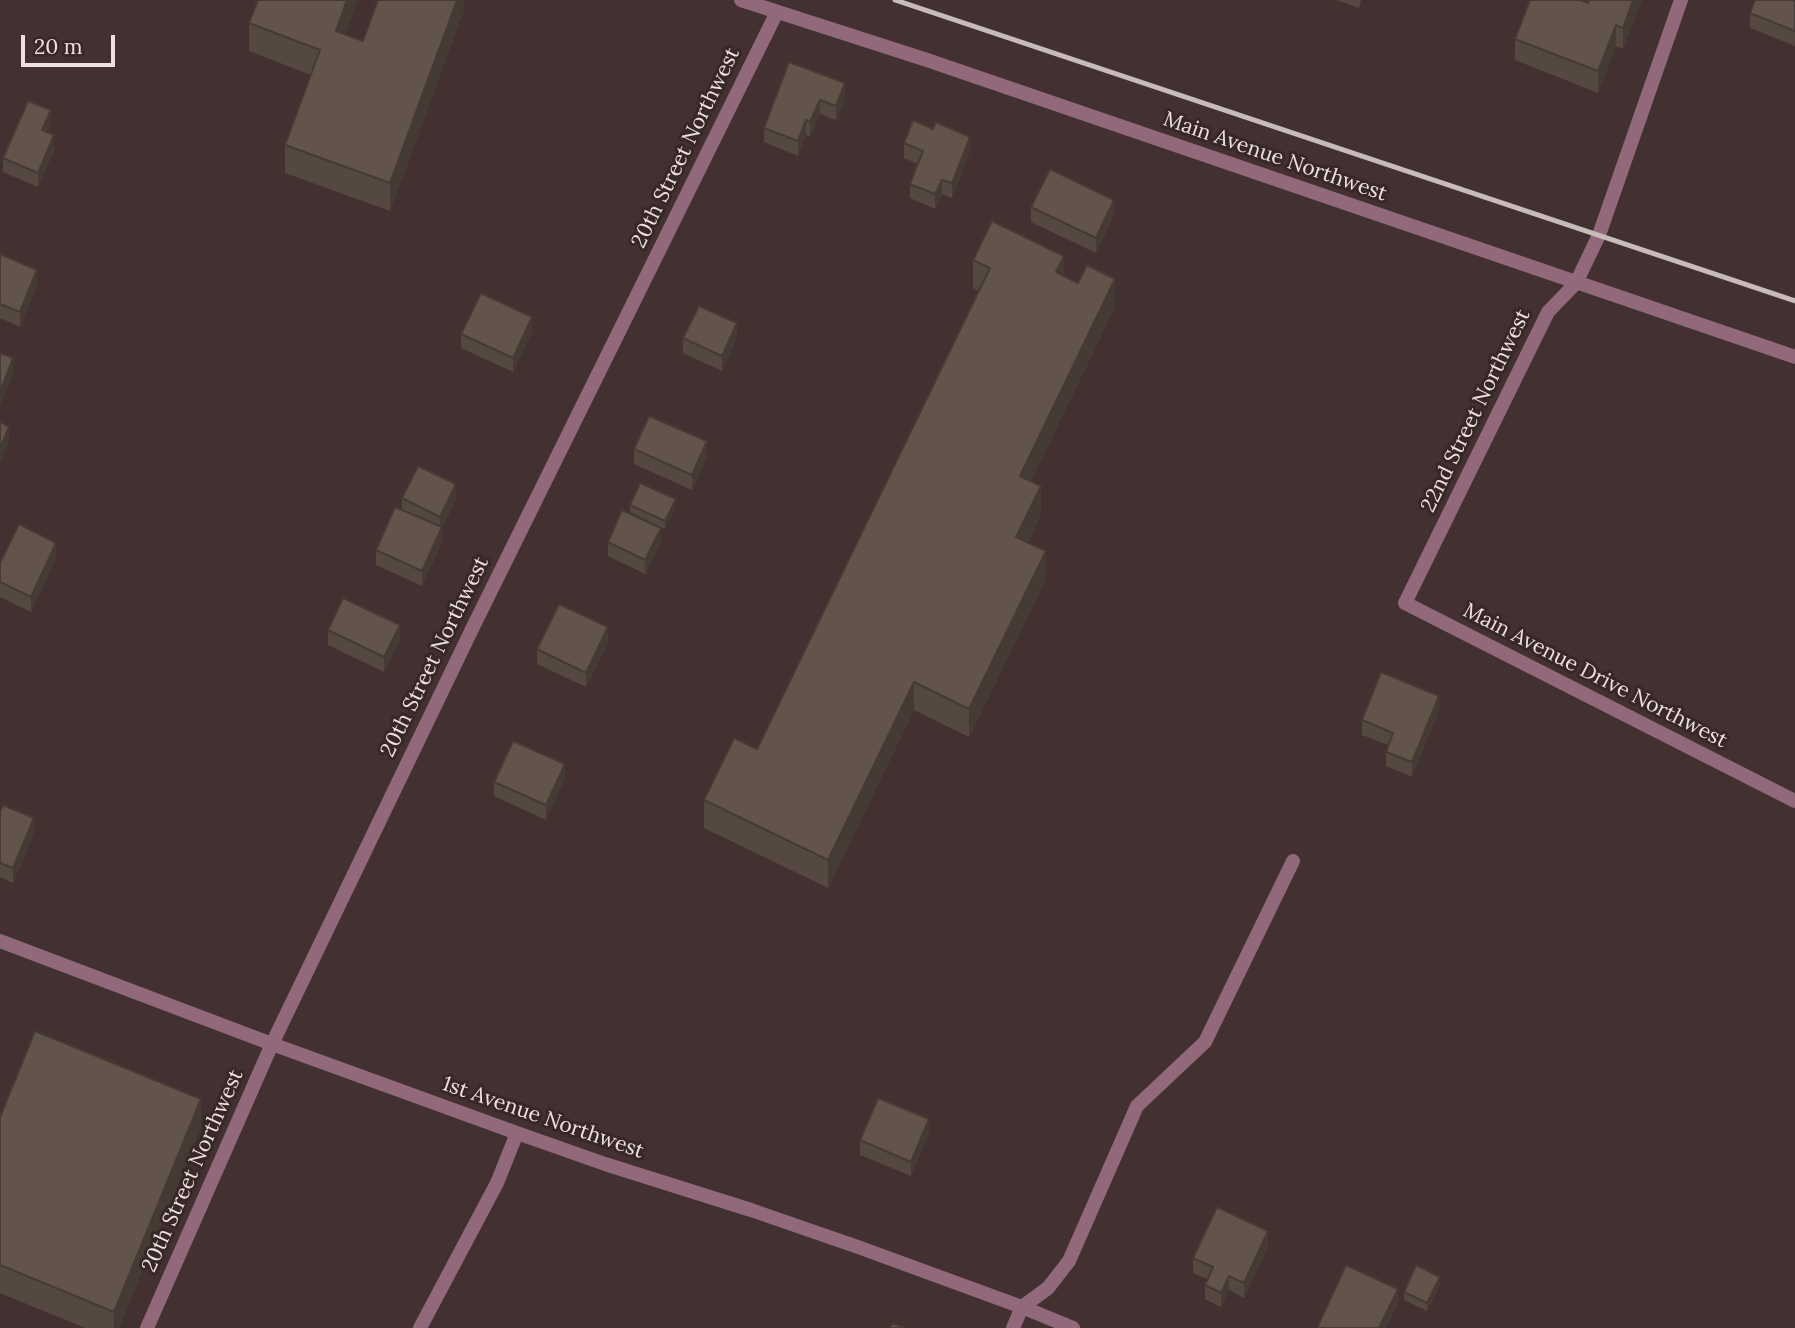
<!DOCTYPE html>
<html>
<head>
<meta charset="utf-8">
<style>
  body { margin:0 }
  #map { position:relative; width:1795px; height:1328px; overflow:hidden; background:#423130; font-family:Lora,serif }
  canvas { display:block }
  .scale { position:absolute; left:21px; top:35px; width:94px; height:32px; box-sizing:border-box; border:4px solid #ece1e0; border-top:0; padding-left:9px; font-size:21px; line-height:24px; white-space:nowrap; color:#ece1e0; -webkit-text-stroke:5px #382727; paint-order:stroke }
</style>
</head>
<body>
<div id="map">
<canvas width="1795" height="1328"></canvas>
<div class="scale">20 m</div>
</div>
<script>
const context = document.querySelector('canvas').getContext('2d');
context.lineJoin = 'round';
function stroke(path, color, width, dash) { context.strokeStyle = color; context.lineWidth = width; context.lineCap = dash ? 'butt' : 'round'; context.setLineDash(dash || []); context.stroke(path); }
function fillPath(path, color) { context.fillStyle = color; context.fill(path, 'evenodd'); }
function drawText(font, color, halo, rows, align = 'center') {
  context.font = font + ' Lora,serif'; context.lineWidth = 6; context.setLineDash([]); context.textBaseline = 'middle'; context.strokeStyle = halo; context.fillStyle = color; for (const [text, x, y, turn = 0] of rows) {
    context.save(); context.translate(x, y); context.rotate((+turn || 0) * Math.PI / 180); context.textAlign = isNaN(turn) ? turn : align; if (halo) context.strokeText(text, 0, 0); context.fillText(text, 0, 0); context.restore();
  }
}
const minor = new Path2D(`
  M 741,0 L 927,60 L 1795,357
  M 1681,0 L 1599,235 L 1576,283 L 1548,312 L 1405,603 L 1795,801
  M 0,941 L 272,1044 L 517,1133 L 605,1164 L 751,1210 L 858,1247 L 1022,1307 L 1073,1328
  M 147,1328 L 272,1044 L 473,627 L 777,12
  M 420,1328 L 497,1183 L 517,1133
  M 1013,1328 L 1022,1307 L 1048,1288 L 1069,1261 L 1137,1106 L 1205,1042 L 1293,861`);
const rail = new Path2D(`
  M 895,0 L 1795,301`);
const wall = new Path2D(`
  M 464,0 L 464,10 L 390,211 L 285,173 L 285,145 L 311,75 L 249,51 L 249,23 L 345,34 L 363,41 Z
  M 1336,0 L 1361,0 L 1359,8 Z
  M 1642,0 L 1623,49 L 1616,46 L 1598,93 L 1515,60 L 1515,39 L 1588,3 Z
  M 1795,0 L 1795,46 L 1750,28 L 1750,13 Z
  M 789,62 L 845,98 L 836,120 L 820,114 L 810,137 L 806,135 L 798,156 L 764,142 L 764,128 Z
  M 51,125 L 47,132 L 54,150 L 38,187 L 3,172 L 3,158 Z
  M 904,143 L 970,151 L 952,198 L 942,194 L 935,209 L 910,198 L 910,184 L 918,164 L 904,158 Z
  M 1031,207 L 1114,215 L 1096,253 L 1031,222 Z
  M 0,254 L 37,285 L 20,327 L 0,318 Z
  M 973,260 L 1064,276 L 1115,307 L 1031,481 L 1041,514 L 1028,542 L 1046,579 L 969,737 L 914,710 L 828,888 L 704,828 L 704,800 L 757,749 L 979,291 L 973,288 Z
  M 532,332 L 513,372 L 461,348 L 461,334 Z
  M 683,338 L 737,338 L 722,371 L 683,353 Z
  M 634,449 L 707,456 L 692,490 L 634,464 Z
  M 402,498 L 456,499 L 442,529 L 442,542 L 422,586 L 376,565 L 376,550 L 402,510 Z
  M 630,505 L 676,506 L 665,529 L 630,512 Z
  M 608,542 L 661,542 L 645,574 L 608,556 Z
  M 56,558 L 31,612 L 0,597 L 0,563 Z
  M 328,630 L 400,639 L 384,672 L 328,645 Z
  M 608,642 L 586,687 L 537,664 L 537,649 Z
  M 1439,710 L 1412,777 L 1386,766 L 1386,752 L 1388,745 L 1362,735 L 1362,720 Z
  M 565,778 L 546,820 L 494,796 L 494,782 Z
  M 0,812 L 34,833 L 13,883 L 0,877 Z
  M 0,1117 L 201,1127 L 119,1328 L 85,1328 L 0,1293 Z
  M 929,1133 L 911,1176 L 860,1155 L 860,1140 Z
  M 1268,1246 L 1244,1298 L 1229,1290 L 1221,1307 L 1205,1299 L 1205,1285 L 1207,1279 L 1193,1273 L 1193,1258 Z
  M 1440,1284 L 1427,1311 L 1404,1300 L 1404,1292 Z`);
const shadedWall = new Path2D(`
  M 347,0 L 358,0 L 336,59 L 336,31 Z
  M 457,0 L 464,0 L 464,10 L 390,211 L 390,183 Z
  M 1633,0 L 1642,0 L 1623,49 L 1623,28 Z
  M 1616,25 L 1616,46 L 1598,93 L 1598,71 Z
  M 845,83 L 845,98 L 836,120 L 836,106 Z
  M 820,100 L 820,114 L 810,137 L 810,122 Z
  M 51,110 L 51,125 L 42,144 L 42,130 Z
  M 806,120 L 806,135 L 798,156 L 798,141 Z
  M 54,135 L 54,150 L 38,187 L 38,173 Z
  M 970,137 L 970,151 L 952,198 L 952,183 Z
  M 942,180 L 942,194 L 935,209 L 935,194 Z
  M 1114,200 L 1114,215 L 1096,253 L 1096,238 Z
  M 1064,256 L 1064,284 L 1056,272 Z
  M 37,270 L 37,285 L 20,327 L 20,312 Z
  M 1115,279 L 1115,307 L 1020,504 L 1020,476 Z
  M 532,317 L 532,332 L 513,372 L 513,358 Z
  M 737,323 L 737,338 L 722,371 L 722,356 Z
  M 13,358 L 13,373 L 0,407 L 0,392 Z
  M 9,427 L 9,441 L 0,464 L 0,449 Z
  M 707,441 L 707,456 L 692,490 L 692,475 Z
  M 456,484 L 456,499 L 442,529 L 442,542 L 422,586 L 422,571 L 440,530 L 440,517 Z
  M 1041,486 L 1041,514 L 1016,565 L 1016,537 Z
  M 676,499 L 676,506 L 665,529 L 665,521 Z
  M 661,528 L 661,542 L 645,574 L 645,560 Z
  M 56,543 L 56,558 L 31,612 L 31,597 Z
  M 1046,551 L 1046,579 L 969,737 L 969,709 Z
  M 400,625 L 400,639 L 384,672 L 384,657 Z
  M 608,627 L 608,642 L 586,687 L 586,673 Z
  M 914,682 L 914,710 L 828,888 L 828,860 Z
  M 1439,696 L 1439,710 L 1412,777 L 1412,762 Z
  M 565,764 L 565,778 L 546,820 L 546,805 Z
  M 34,818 L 34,833 L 13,883 L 13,868 Z
  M 201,1099 L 201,1127 L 119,1328 L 114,1328 L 114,1312 Z
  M 929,1119 L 929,1133 L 911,1176 L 911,1162 Z
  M 1268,1231 L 1268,1246 L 1244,1298 L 1244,1283 Z
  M 1229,1276 L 1229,1290 L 1221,1307 L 1221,1293 Z
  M 1440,1277 L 1440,1284 L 1427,1311 L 1427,1303 Z
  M 1398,1289 L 1398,1304 L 1386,1328 L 1379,1328 Z`);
const building = new Path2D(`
  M 258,0 L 347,0 L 336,31 L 363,41 L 378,0 L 457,0 L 390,183 L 285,145 L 320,50 L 249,23 Z
  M 1530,0 L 1580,0 L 1588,3 L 1589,0 L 1633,0 L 1623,28 L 1616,25 L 1598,71 L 1515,39 Z
  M 1755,0 L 1795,0 L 1795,31 L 1750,13 Z
  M 789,62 L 845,83 L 836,106 L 820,100 L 810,122 L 806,120 L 798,141 L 764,128 Z
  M 28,101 L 51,110 L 42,130 L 54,135 L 38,173 L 3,158 Z
  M 913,120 L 933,129 L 936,122 L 970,137 L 952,183 L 942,180 L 935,194 L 910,184 L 923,151 L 904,143 Z
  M 1050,169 L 1114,200 L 1096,238 L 1031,207 Z
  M 992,221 L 1064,256 L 1056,272 L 1078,283 L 1087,265 L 1115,279 L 1020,476 L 1041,486 L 1016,537 L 1046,551 L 969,709 L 914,682 L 828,860 L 704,800 L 734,738 L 757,749 L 990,268 L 973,260 Z
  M 0,254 L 37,270 L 20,312 L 0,304 Z
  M 481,293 L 532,317 L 513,358 L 461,334 Z
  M 699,306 L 737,323 L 722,356 L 683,338 Z
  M 0,353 L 13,358 L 0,392 Z
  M 649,416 L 707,441 L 692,475 L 634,449 Z
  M 0,422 L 9,427 L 0,449 Z
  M 418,466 L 456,484 L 440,517 L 402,498 Z
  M 640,483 L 676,499 L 665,521 L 630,505 Z
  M 395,507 L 442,527 L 422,571 L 376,550 Z
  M 622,510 L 661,528 L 645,560 L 608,542 Z
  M 19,524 L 56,543 L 31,597 L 0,582 L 0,563 Z
  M 343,598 L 400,625 L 384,657 L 328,630 Z
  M 559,604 L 608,627 L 586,673 L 537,649 Z
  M 1381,672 L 1439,696 L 1412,762 L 1386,752 L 1393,733 L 1362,720 Z
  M 513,741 L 565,764 L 546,805 L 494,782 Z
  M 3,805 L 34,818 L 13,868 L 0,863 L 0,812 Z
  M 35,1031 L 201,1099 L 114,1312 L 0,1265 L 0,1117 Z
  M 878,1098 L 929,1119 L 911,1162 L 860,1140 Z
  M 1217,1207 L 1268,1231 L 1244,1283 L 1229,1276 L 1221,1293 L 1205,1285 L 1213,1267 L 1193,1258 Z
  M 1346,1265 L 1398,1289 L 1379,1328 L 1317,1328 Z
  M 1416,1265 L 1440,1277 L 1427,1303 L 1404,1292 Z
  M 892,1323 L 905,1328 L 890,1328 Z`);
const streetNames = [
  ["20th Street Northwest",686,148,-64],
  ["Main Avenue Northwest",1275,157,19],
  ["22nd Street Northwest",1476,411,-64],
  ["20th Street Northwest",435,657,-64],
  ["Main Avenue Drive Northwest",1595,676,27],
  ["1st Avenue Northwest",543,1118,19],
  ["20th Street Northwest",193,1171,-66]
];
stroke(minor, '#92697a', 14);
stroke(rail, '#c8bcbb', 5);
fillPath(wall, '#554840');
fillPath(shadedWall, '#453b34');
fillPath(building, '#63544b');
stroke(building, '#453b34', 2);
drawText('21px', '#ece1e0', '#382727', streetNames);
</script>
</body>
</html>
